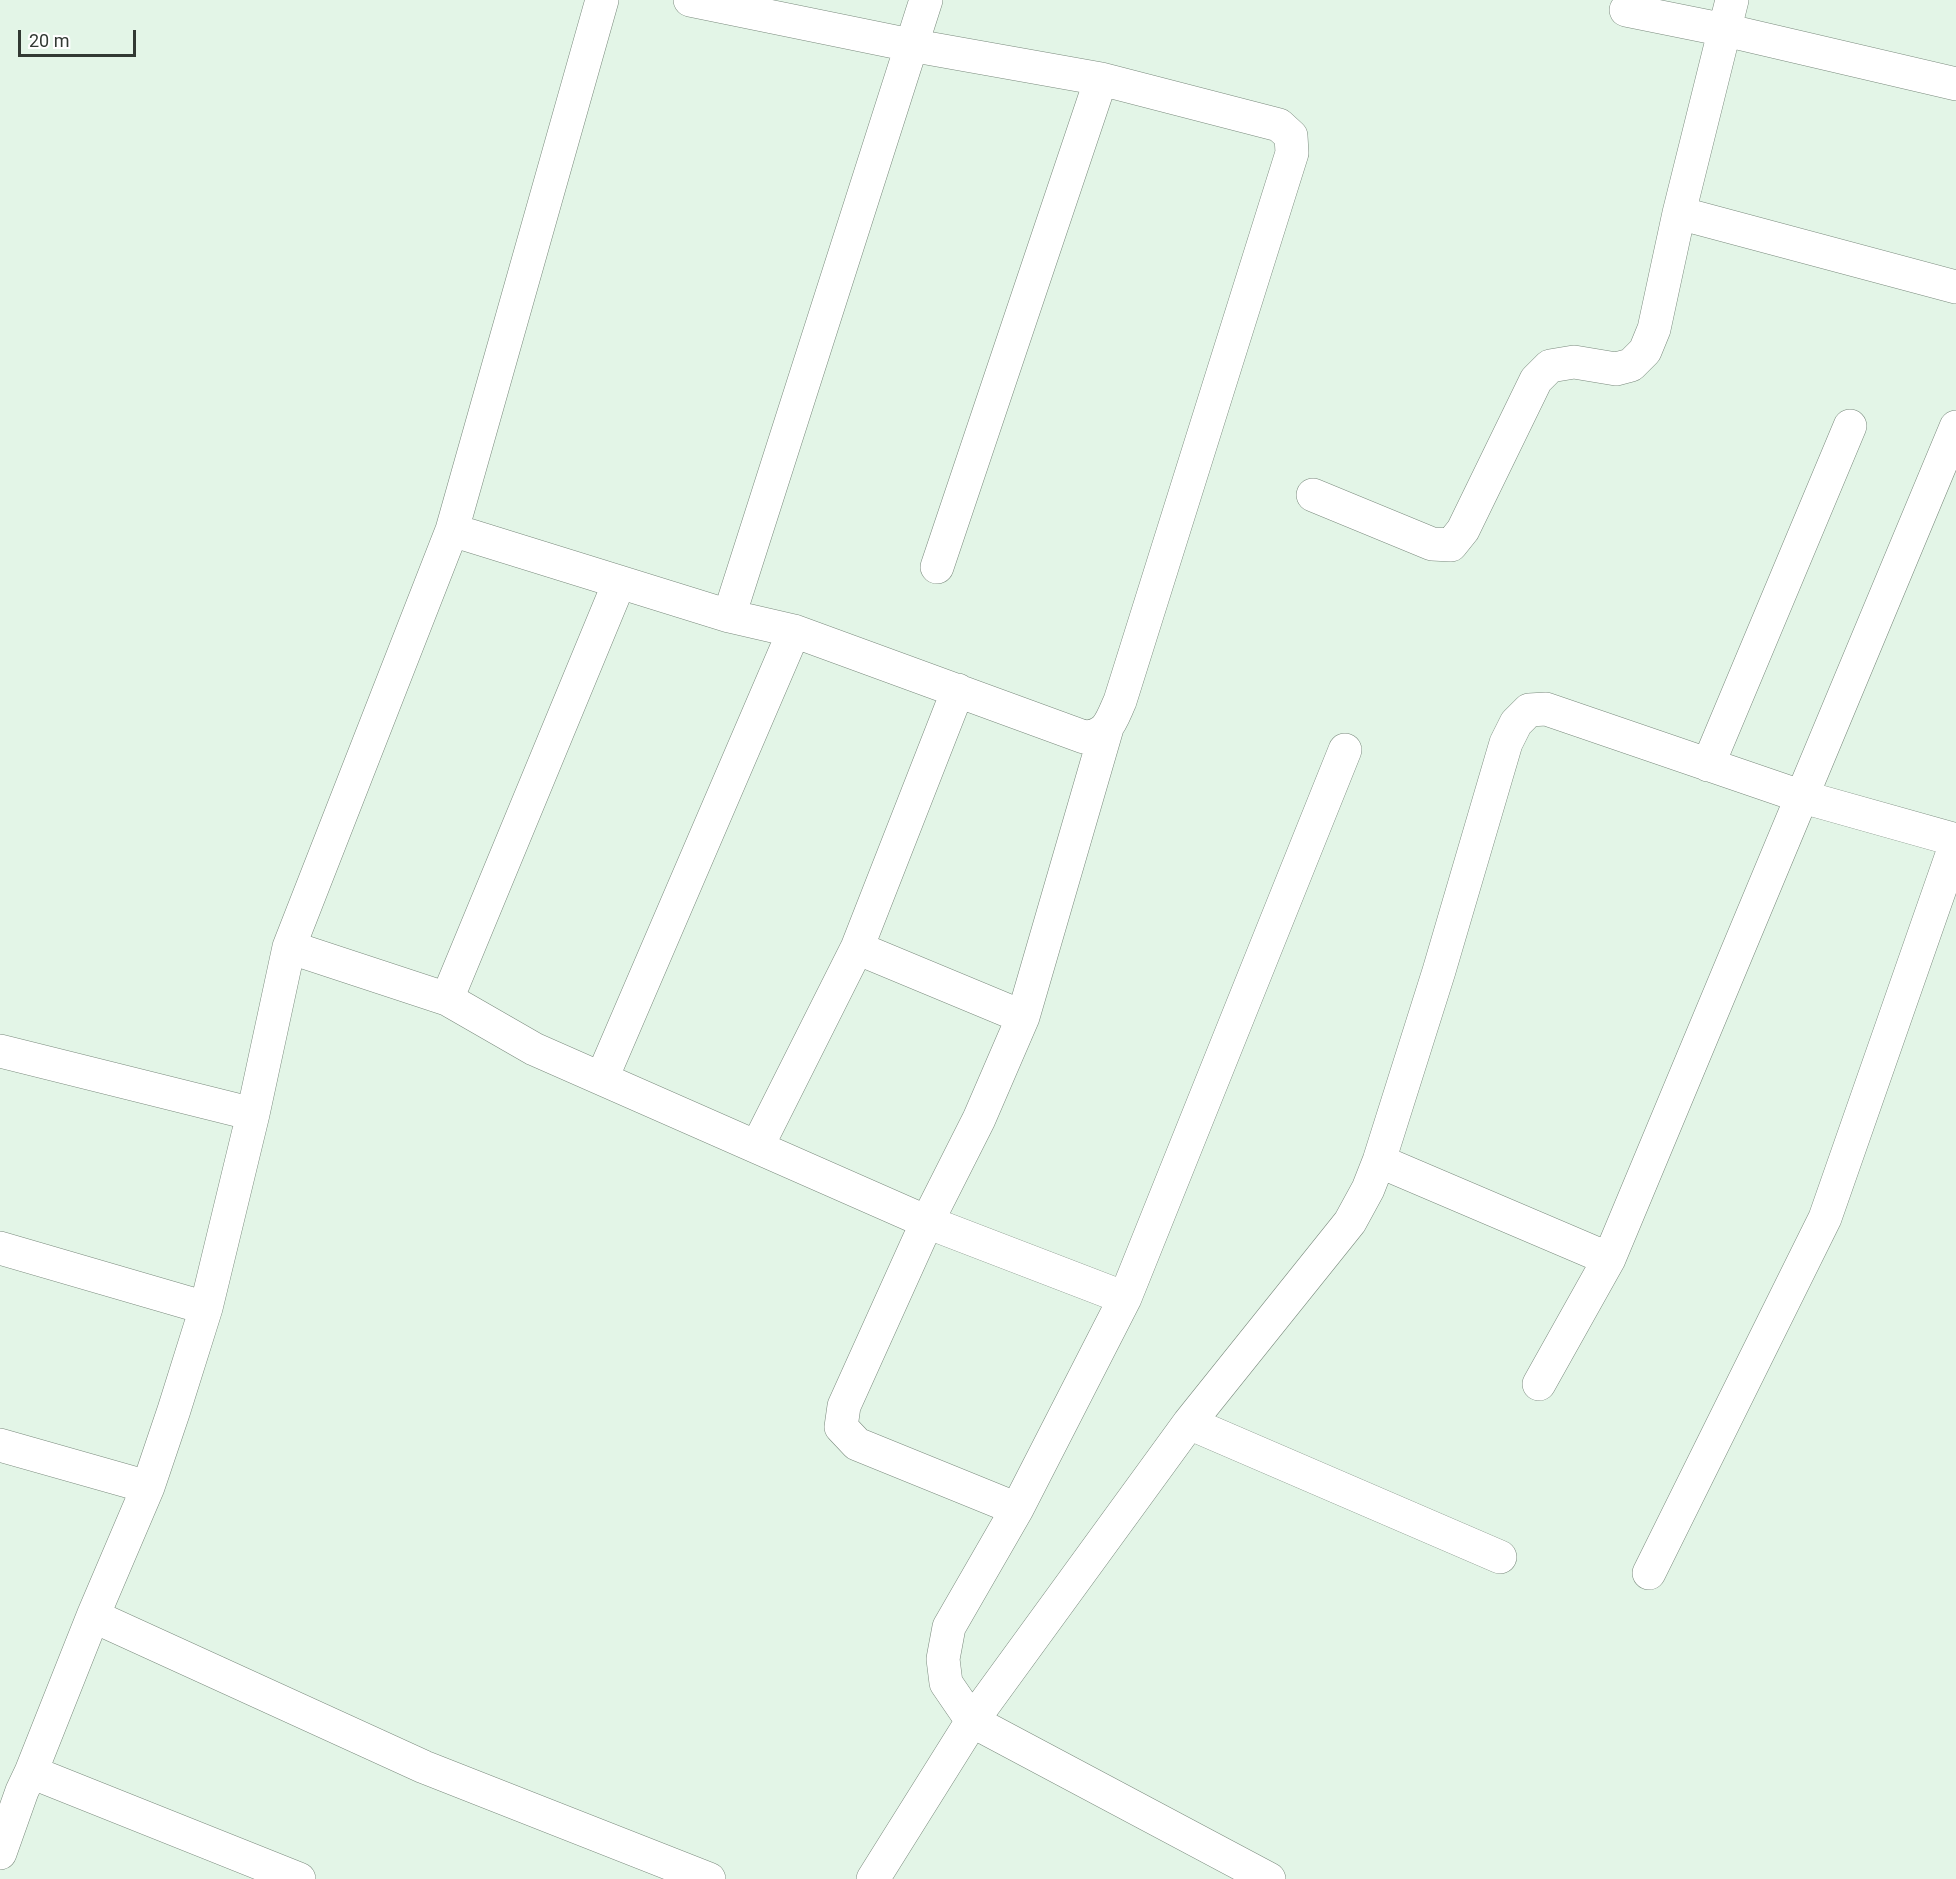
<!DOCTYPE html>
<html>
<head>
<meta charset="utf-8">
<style>
  body { margin:0 }
  #map { position:relative; width:1956px; height:1879px; overflow:hidden; background:#e3f5e7; font-family:Roboto,sans-serif }
  canvas { display:block }
  .scale { position:absolute; left:18px; top:30px; width:118px; height:27px; box-sizing:border-box; border:3px solid #323933; border-top:0; padding-left:8px; font-size:18px; line-height:21px; white-space:nowrap; color:#323933; -webkit-text-stroke:4px #fff; paint-order:stroke }
</style>
</head>
<body>
<div id="map">
<canvas width="1956" height="1879"></canvas>
<div class="scale">20 m</div>
</div>
<script>
const context = document.querySelector('canvas').getContext('2d');
context.lineJoin = 'round';
function stroke(path, color, width, dash) { context.strokeStyle = color; context.lineWidth = width; context.lineCap = dash ? 'butt' : 'round'; context.setLineDash(dash || []); context.stroke(path); }
const minor = new Path2D(`
  M 690,0 L 910,45 L 1101,79 L 937,567
  M 1626,10 L 1725,30 L 1956,84
  M 1679,213 L 1956,287
  M 1313,495 L 1432,544 L 1451,545 L 1463,530 L 1536,380 L 1550,366 L 1574,362 L 1616,369 L 1631,365 L 1645,351 L 1654,329 L 1679,213 L 1732,0
  M 452,530 L 729,616 L 794,631 L 1084,737 C 1108,736 1111,721 1120,701 L 1292,153 L 1291,136 L 1279,125 L 1101,79
  M 729,616 L 926,0
  M 1708,765 L 1850,426
  M 289,947 L 447,999 L 534,1049 L 927,1222 L 1125,1298
  M 857,948 L 1023,1017
  M 447,999 L 619,583
  M 0,1051 L 253,1114
  M 602,1078 L 794,631
  M 757,1147 L 857,948 L 958,690
  M 1379,1161 L 1609,1259
  M 0,1248 L 206,1308
  M 1539,1384 L 1609,1259 L 1956,427
  M 1189,1423 L 1500,1557
  M 0,1445 L 148,1487
  M 1017,1509 L 857,1444 L 841,1427 L 844,1406 L 927,1222 L 979,1119 L 1023,1017 L 1107,728
  M 1649,1573 L 1825,1218 L 1956,843
  M 93,1616 L 424,1767 L 709,1879
  M 31,1772 L 299,1879
  M 0,1853 L 22,1791 L 31,1772 L 93,1616 L 148,1487 L 174,1410 L 206,1308 L 253,1114 L 289,947 L 452,530 L 602,0
  M 873,1879 L 972,1721 L 1189,1423 L 1350,1222 L 1368,1189 L 1379,1161 L 1439,971 L 1506,743 L 1516,723 L 1529,710 L 1546,709 L 1803,797 L 1956,840
  M 1269,1879 L 972,1721 L 946,1683 L 943,1659 L 949,1627 L 1017,1509 L 1125,1298 L 1345,750`);
stroke(minor, '#7a8a7d', 34);
stroke(minor, '#fff', 33);
</script>
</body>
</html>
